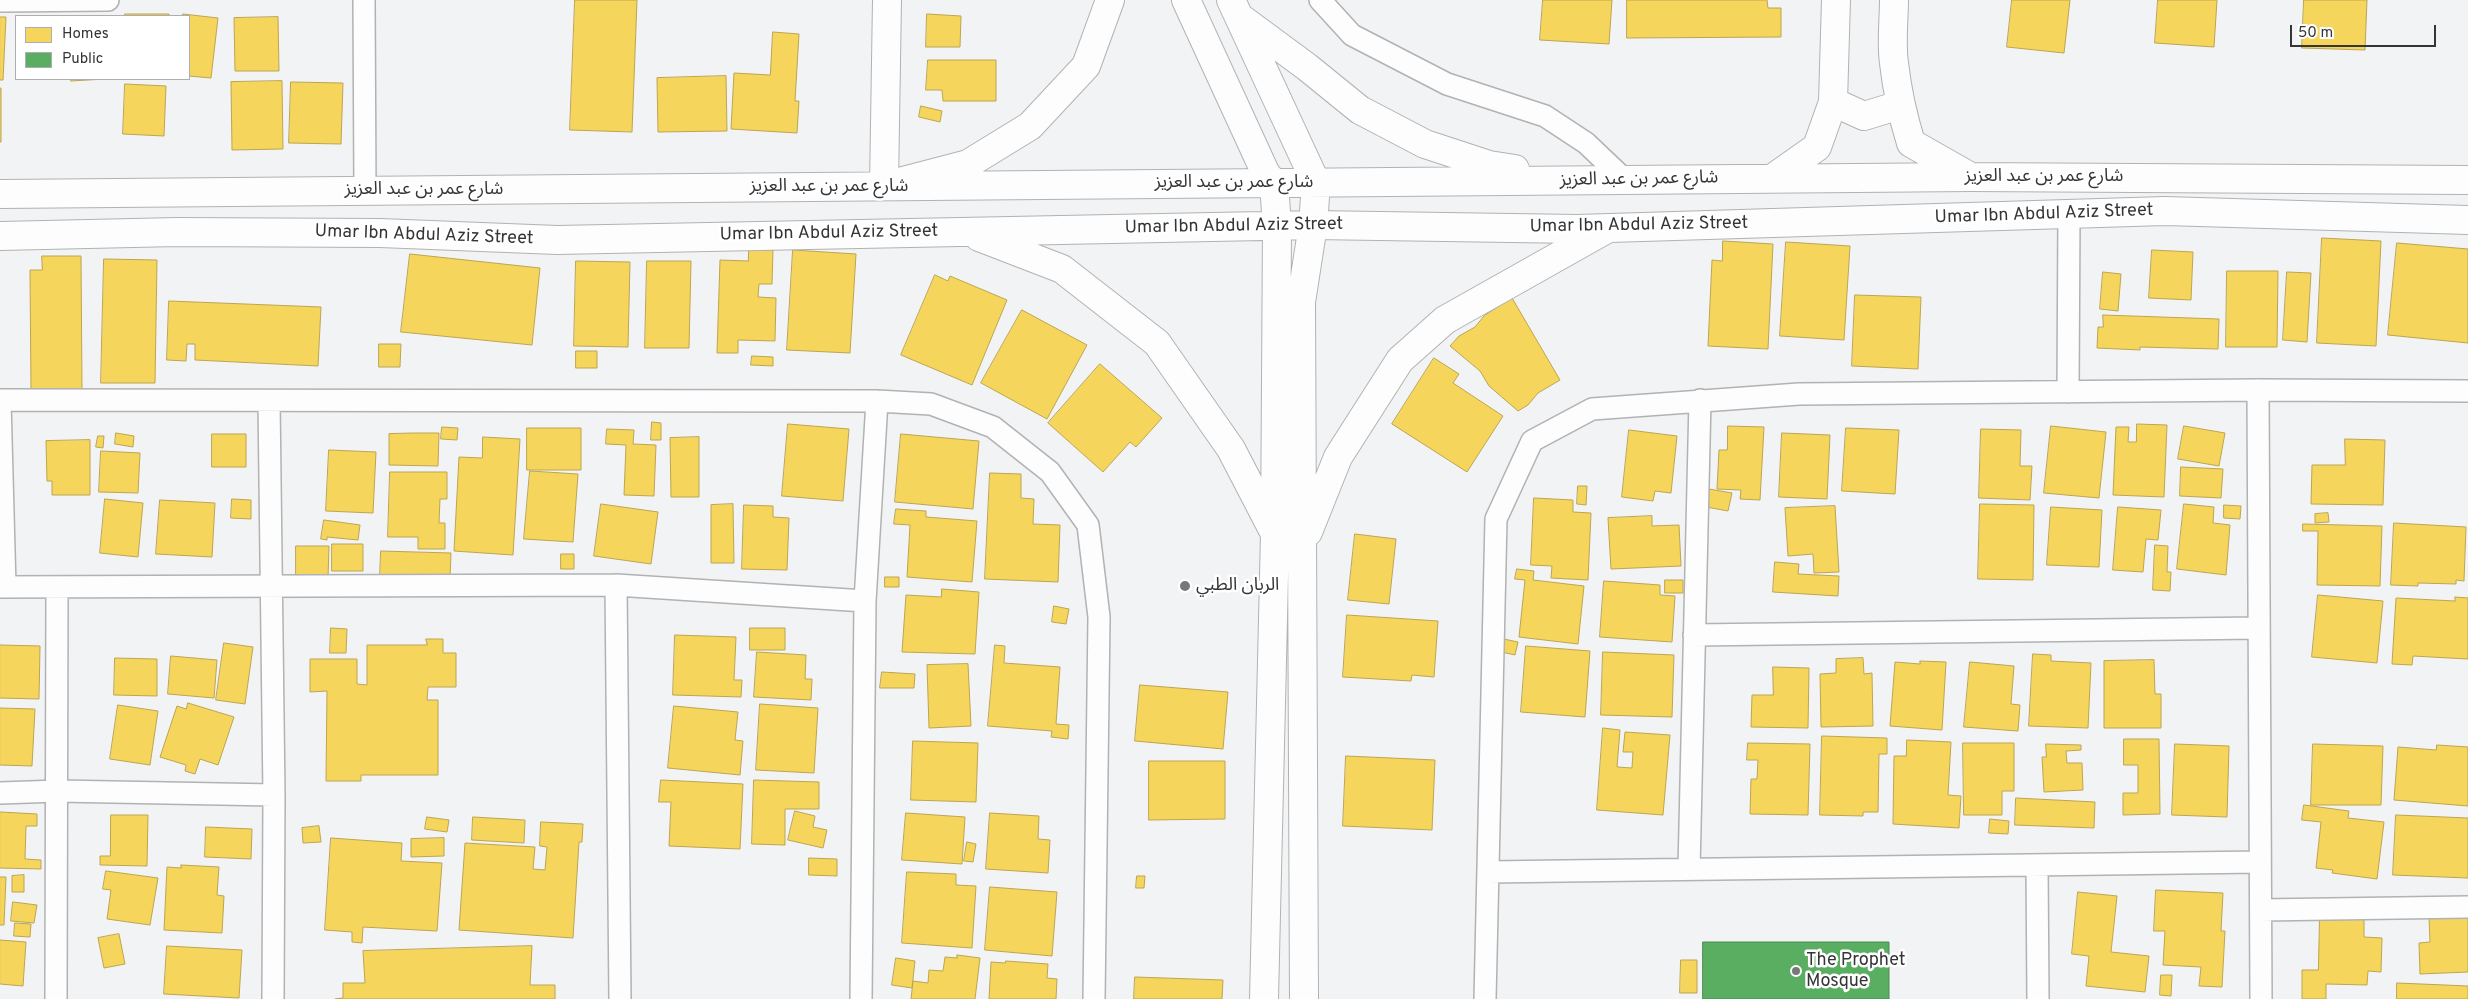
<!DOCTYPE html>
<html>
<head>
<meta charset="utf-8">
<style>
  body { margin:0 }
  #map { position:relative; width:2468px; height:999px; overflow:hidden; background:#f1f3f5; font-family:Overpass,sans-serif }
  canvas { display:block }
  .legend { position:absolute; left:15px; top:15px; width:175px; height:65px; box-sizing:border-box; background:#fff; border:1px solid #aeaeaf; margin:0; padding:6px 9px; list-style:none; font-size:15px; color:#343536 }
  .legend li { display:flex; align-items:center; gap:10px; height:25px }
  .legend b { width:25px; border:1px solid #aeaeaf }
  .scale { position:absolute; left:2290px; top:25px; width:146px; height:22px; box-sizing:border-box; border:2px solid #343536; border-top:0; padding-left:6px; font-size:15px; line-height:18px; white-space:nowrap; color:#343536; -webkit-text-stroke:4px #fff; paint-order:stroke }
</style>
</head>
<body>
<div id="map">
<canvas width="2468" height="999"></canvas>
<ul class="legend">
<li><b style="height:14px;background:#f6d55c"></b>Homes</li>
<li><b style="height:14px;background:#5aae61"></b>Public</li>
</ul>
<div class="scale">50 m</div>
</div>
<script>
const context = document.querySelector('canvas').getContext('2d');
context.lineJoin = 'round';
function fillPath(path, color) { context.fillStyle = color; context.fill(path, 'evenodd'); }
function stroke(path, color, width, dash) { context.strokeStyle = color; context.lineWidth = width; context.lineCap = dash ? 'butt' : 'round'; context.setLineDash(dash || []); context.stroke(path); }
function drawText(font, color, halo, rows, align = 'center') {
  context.font = font + ' Overpass,"Noto Sans Arabic",sans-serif'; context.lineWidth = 5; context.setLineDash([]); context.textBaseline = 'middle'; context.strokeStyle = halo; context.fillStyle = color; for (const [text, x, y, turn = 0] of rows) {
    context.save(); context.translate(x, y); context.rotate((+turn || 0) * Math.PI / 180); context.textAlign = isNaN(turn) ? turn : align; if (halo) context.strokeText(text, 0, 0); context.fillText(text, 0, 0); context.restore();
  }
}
const homes = new Path2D(`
  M 575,0 L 637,0 L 632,132 L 570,130 Z
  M 1543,0 L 1612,0 L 1609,44 L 1540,40 Z
  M 1627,0 L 1767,0 L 1768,8 L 1781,8 L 1781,37 L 1627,38 Z
  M 2012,0 L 2070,0 L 2064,53 L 2007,47 Z
  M 2158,0 L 2217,0 L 2214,47 L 2155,43 Z
  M 2304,0 L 2367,0 L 2365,50 L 2302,48 Z
  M 125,14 L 169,14 L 169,16 L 125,16 Z
  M 183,14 L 218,18 L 211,78 L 189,76 L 189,16 L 183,16 Z
  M 927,14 L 961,16 L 960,47 L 926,47 Z
  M 0,17 L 6,17 L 3,80 L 0,80 Z
  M 278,17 L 279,71 L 235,71 L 234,18 Z
  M 773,32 L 799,34 L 795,101 L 799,101 L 797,133 L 731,129 L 734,73 L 770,75 Z
  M 928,60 L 996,60 L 996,101 L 943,101 L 942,90 L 926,90 Z
  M 726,76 L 727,131 L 658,132 L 657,78 Z
  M 71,79 L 105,79 L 71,81 Z
  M 282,81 L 283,149 L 232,150 L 231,82 Z
  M 291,82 L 343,83 L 341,144 L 289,143 Z
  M 125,84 L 166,86 L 164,136 L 123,134 Z
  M 0,88 L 1,88 L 1,142 L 0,142 Z
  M 921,106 L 942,111 L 940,122 L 919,117 Z
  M 2322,238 L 2381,241 L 2376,346 L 2317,343 Z
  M 1723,241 L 1773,244 L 1768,349 L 1708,346 L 1712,260 L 1722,261 Z
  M 1786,242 L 1850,246 L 1844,340 L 1780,336 Z
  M 2397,243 L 2468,249 L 2468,343 L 2388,335 Z
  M 749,249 L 773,250 L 772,284 L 759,284 L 758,297 L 776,298 L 775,341 L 738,340 L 738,353 L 717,353 L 720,260 L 748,261 Z
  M 793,250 L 856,254 L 850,353 L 787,350 Z
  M 2152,250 L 2193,252 L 2191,300 L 2149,298 Z
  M 410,254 L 540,268 L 532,345 L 401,332 Z
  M 42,256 L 81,256 L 82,390 L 31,391 L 30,270 L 42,270 Z
  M 104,259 L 157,260 L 155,383 L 101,383 Z
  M 576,261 L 630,262 L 628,347 L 574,346 Z
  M 647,261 L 691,261 L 689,348 L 645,348 Z
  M 2227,271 L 2278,271 L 2277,347 L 2226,347 Z
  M 2103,272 L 2121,274 L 2118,311 L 2100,309 Z
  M 2287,272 L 2311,273 L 2307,342 L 2283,340 Z
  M 935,275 L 948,281 L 950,276 L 1007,300 L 972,385 L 901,355 Z
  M 1855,295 L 1921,297 L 1918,369 L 1852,366 Z
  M 1512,298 L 1560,380 L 1538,393 L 1528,405 L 1518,411 L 1489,386 L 1480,371 L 1450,346 L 1459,336 L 1475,327 L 1484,316 Z
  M 169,301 L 321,307 L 318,366 L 195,360 L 195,344 L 187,344 L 186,361 L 167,360 Z
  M 1022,310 L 1087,345 L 1047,419 L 981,383 Z
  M 2103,315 L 2219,319 L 2218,349 L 2140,347 L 2140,350 L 2097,348 L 2098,327 L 2103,327 Z
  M 379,344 L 401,344 L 400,367 L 379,367 Z
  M 576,351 L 597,351 L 597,368 L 576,368 Z
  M 752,356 L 773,357 L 773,366 L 751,365 Z
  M 1434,358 L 1459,374 L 1453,383 L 1503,416 L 1467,472 L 1392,424 Z
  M 1100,364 L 1162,418 L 1136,447 L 1130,442 L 1103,472 L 1048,423 Z
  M 652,422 L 661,423 L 661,440 L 651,440 Z
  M 788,424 L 849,429 L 843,501 L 782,496 Z
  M 2137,424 L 2167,425 L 2164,497 L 2113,495 L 2116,427 L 2129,427 L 2128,442 L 2136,442 Z
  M 1728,426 L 1764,427 L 1760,500 L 1740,499 L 1741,490 L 1717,489 L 1719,450 L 1727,450 Z
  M 2051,426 L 2106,432 L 2099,498 L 2044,493 Z
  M 2184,426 L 2225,433 L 2219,466 L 2178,459 Z
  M 442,427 L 458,428 L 457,440 L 441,439 Z
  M 527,428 L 581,428 L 581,470 L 527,470 Z
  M 1846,428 L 1899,430 L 1895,494 L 1842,491 Z
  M 607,429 L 634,430 L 633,444 L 656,445 L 654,496 L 624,495 L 626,445 L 606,444 Z
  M 1981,429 L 2021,430 L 2020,466 L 2032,466 L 2030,500 L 1979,498 Z
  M 1629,430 L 1677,436 L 1671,493 L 1655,491 L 1653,501 L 1622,497 Z
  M 116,433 L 134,436 L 133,447 L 115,444 Z
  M 414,433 L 439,433 L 438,466 L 389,465 L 389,434 Z
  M 1782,433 L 1830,435 L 1827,499 L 1779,497 Z
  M 212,434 L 246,434 L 246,467 L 212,467 Z
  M 901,434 L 979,441 L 973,509 L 895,502 Z
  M 98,436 L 104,436 L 103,448 L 96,447 Z
  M 483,437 L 520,439 L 513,555 L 454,551 L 459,457 L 482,458 Z
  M 699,437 L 699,497 L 671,497 L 670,438 Z
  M 2345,439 L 2385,440 L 2383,505 L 2311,504 L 2312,465 L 2345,465 Z
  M 90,440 L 90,495 L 52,495 L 52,481 L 47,481 L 46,441 Z
  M 329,450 L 376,452 L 373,513 L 326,511 Z
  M 101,451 L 140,453 L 138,493 L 99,492 Z
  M 2181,467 L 2223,469 L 2221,498 L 2180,496 Z
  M 530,471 L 578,474 L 573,542 L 524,539 Z
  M 390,472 L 447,472 L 447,499 L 440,499 L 439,523 L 445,523 L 445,549 L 418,549 L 418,537 L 388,537 Z
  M 990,473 L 1021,474 L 1021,498 L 1034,499 L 1033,524 L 1060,525 L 1058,582 L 985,579 Z
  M 1578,486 L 1587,486 L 1586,505 L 1577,504 Z
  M 1709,489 L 1732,493 L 1728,511 L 1706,507 Z
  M 1534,498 L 1573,500 L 1573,512 L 1591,513 L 1588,580 L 1551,578 L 1552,566 L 1531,565 Z
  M 105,499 L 143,503 L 138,557 L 100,553 Z
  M 232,499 L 251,500 L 251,519 L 231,518 Z
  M 160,500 L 215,503 L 212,557 L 156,554 Z
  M 601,504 L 658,512 L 651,564 L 594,556 Z
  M 733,504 L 734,563 L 711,563 L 711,505 Z
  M 1980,504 L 2034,505 L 2033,580 L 1978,579 Z
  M 2184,504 L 2214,507 L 2213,523 L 2230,525 L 2226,575 L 2177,569 Z
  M 744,505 L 773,506 L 773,517 L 789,518 L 787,570 L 742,569 Z
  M 2224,505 L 2241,506 L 2240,519 L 2224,518 Z
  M 1835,506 L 1839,572 L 1814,573 L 1813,554 L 1788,556 L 1785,508 Z
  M 2051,507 L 2102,510 L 2099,567 L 2047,565 Z
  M 2118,507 L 2161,510 L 2158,540 L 2146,539 L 2143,572 L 2113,570 Z
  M 896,509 L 926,511 L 926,517 L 977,521 L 972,582 L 907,577 L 910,525 L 894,524 Z
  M 2328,513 L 2329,522 L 2315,523 L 2315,514 Z
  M 1652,516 L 1652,526 L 1679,525 L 1681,566 L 1611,569 L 1608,518 Z
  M 324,520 L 360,525 L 358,540 L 327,537 L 327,540 L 321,539 Z
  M 2394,523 L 2466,527 L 2464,581 L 2456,580 L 2456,584 L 2418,583 L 2418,586 L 2391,585 Z
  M 2303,524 L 2382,526 L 2380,586 L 2317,585 L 2318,531 L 2303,531 Z
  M 1355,534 L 1396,539 L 1389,604 L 1348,600 Z
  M 332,544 L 363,544 L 363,571 L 332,571 Z
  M 2155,545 L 2168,546 L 2167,572 L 2171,572 L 2170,591 L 2153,590 Z
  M 296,546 L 329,546 L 328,579 L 296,579 Z
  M 381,551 L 451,553 L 450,579 L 380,577 Z
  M 561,554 L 574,554 L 574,569 L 561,569 Z
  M 1775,562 L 1799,564 L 1798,574 L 1839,576 L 1838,596 L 1773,592 Z
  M 1517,569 L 1534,571 L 1533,580 L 1584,586 L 1578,644 L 1519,637 L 1525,580 L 1515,579 Z
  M 885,577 L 899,577 L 899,587 L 885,587 Z
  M 1665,580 L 1683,580 L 1683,593 L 1665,593 Z
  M 1604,581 L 1660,585 L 1660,595 L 1675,596 L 1672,642 L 1600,637 Z
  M 942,589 L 979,592 L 975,654 L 902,652 L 906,595 L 941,597 Z
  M 2318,595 L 2383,601 L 2377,663 L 2312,657 Z
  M 2455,597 L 2468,598 L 2468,659 L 2413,656 L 2412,665 L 2392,664 L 2396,598 L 2455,601 Z
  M 1054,606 L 1069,609 L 1066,624 L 1052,622 Z
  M 1347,615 L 1438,621 L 1434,677 L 1412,675 L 1411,681 L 1343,677 Z
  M 331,628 L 347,629 L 346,653 L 330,653 Z
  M 750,628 L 785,628 L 785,650 L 750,650 Z
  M 675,635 L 736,637 L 734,680 L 742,680 L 741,697 L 673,695 Z
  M 1499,638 L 1518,642 L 1515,655 L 1497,651 Z
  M 426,639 L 443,639 L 443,653 L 456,653 L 456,687 L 428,687 L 427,700 L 438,700 L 438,775 L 361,775 L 361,781 L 326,781 L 327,691 L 310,692 L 310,659 L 357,659 L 357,684 L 367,685 L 367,645 L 427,645 Z
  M 224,643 L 253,647 L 245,704 L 216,700 Z
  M 0,645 L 40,646 L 39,699 L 0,698 Z
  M 995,645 L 1005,646 L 1004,663 L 1060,667 L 1056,724 L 1069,725 L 1068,739 L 1051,737 L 1052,731 L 988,726 Z
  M 1526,646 L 1590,651 L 1585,717 L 1521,712 Z
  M 757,652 L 806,655 L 805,679 L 812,679 L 811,700 L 754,697 Z
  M 1603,652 L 1674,655 L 1672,717 L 1601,715 Z
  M 2033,654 L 2051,655 L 2051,661 L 2091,663 L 2088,728 L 2029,726 Z
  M 171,656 L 217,660 L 214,698 L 168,694 Z
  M 115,658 L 157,659 L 157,696 L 114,695 Z
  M 1863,658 L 1864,674 L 1872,673 L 1873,726 L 1821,727 L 1820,674 L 1836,673 L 1836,659 Z
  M 2154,660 L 2155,694 L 2161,694 L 2161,728 L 2104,728 L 2104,661 Z
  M 1920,661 L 1946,662 L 1942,730 L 1890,726 L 1895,662 L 1920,664 Z
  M 1970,662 L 2014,666 L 2011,704 L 2020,705 L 2018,731 L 1964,727 Z
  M 968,664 L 971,726 L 929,728 L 927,665 Z
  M 1773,667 L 1809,668 L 1808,728 L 1751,727 L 1752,695 L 1773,695 Z
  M 882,672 L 915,674 L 914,688 L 880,688 Z
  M 1140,685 L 1228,692 L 1223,749 L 1135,741 Z
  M 188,703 L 234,717 L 218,765 L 200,759 L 195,774 L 185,771 L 186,765 L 160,757 L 177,706 L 186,709 Z
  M 760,704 L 818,708 L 814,773 L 756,770 Z
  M 118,705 L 158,711 L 150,765 L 110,759 Z
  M 674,706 L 738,712 L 735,740 L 743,741 L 740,775 L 668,768 Z
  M 0,708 L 35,709 L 32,766 L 0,765 Z
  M 1603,728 L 1620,730 L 1617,767 L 1632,768 L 1633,752 L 1623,752 L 1625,732 L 1670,735 L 1663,815 L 1597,810 Z
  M 1822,736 L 1887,738 L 1887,754 L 1879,754 L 1878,812 L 1863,812 L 1863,816 L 1820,815 Z
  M 2124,739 L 2159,739 L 2160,814 L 2123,815 L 2123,793 L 2138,793 L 2138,765 L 2124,765 Z
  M 1907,740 L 1951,742 L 1948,795 L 1961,796 L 1959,828 L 1893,824 L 1894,756 L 1906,756 Z
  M 913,741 L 978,743 L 976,802 L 911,800 Z
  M 1748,743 L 1810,744 L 1808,815 L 1750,814 L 1751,779 L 1757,779 L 1758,760 L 1747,760 Z
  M 1963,743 L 2014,743 L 2014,791 L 2002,791 L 2002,815 L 1964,815 Z
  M 2046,744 L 2081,745 L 2081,750 L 2066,751 L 2067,763 L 2082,763 L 2083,790 L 2044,792 L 2042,757 L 2046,757 Z
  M 2175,744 L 2229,746 L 2227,817 L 2172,815 Z
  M 2313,744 L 2383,746 L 2381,805 L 2311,805 Z
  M 2437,745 L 2468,747 L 2468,806 L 2394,800 L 2398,747 L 2436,750 Z
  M 1346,756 L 1435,760 L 1432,830 L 1343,826 Z
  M 1149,761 L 1225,761 L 1225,819 L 1149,820 Z
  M 661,780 L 743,784 L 740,849 L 669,846 L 671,802 L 659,802 Z
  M 754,780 L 819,782 L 819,809 L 785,809 L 785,845 L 752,844 Z
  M 2016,798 L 2095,802 L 2094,828 L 2015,825 Z
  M 2304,805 L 2349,811 L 2348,818 L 2384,822 L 2377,879 L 2332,873 L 2333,870 L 2316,868 L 2321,822 L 2302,820 Z
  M 795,811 L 815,816 L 813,827 L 827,830 L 823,848 L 788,840 Z
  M 0,812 L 37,814 L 37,826 L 26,826 L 25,859 L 41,860 L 41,869 L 0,868 Z
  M 906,813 L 965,817 L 962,864 L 902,860 Z
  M 990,813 L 1039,816 L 1038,839 L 1050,840 L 1048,873 L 986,869 Z
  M 111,815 L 148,815 L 147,866 L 100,865 L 100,856 L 110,856 Z
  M 2396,815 L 2468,818 L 2468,878 L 2393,875 Z
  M 427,817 L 449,820 L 447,832 L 425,829 Z
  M 473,817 L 525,820 L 524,843 L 472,840 Z
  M 1990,819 L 2009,821 L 2008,834 L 1989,833 Z
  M 541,822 L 583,824 L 582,842 L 579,842 L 573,938 L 459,930 L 465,843 L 535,847 L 533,869 L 545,870 L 547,847 L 540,846 Z
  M 319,826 L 321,842 L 303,843 L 302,828 Z
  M 206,827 L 252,829 L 251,859 L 205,857 Z
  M 331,838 L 402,843 L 401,861 L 442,863 L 437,931 L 363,927 L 362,943 L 352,942 L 352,932 L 325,930 Z
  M 444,838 L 444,856 L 411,857 L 411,839 Z
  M 967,842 L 976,844 L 973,862 L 964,861 Z
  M 809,858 L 837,859 L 837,876 L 809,875 Z
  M 181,865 L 219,867 L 217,895 L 224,896 L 222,933 L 164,930 L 167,867 L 181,868 Z
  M 106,871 L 158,878 L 150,925 L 107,919 L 111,890 L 103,889 Z
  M 907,872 L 956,874 L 956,885 L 976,886 L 972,948 L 902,943 Z
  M 24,875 L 24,892 L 12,892 L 12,876 Z
  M 1137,876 L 1145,876 L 1144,888 L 1136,888 Z
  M 0,877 L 6,877 L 4,925 L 0,925 Z
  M 990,887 L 1057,892 L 1052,956 L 985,950 Z
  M 2156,890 L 2223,893 L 2221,931 L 2225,931 L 2222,987 L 2199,986 L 2201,967 L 2163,965 L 2165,931 L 2154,931 Z
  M 2078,892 L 2117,896 L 2111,952 L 2149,956 L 2145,992 L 2086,986 L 2089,956 L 2072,954 Z
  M 13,902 L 37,905 L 34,923 L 11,921 Z
  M 2320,916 L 2364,917 L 2364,937 L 2382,938 L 2381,972 L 2368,971 L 2367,985 L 2326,984 L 2326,999 L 2302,999 L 2302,970 L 2318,970 Z
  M 2468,916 L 2468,972 L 2420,974 L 2419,943 L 2430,942 L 2429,917 Z
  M 15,923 L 31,924 L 30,937 L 14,936 Z
  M 119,934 L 125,964 L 104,968 L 98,938 Z
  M 0,940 L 26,942 L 23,986 L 0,984 Z
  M 167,946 L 242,950 L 239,998 L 164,994 Z
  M 532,946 L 530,985 L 555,985 L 555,999 L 335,999 L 343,998 L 343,983 L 365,983 L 363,951 Z
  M 957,955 L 980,958 L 975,999 L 911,999 L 913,981 L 928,983 L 929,970 L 943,971 L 945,957 L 957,958 Z
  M 896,958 L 915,961 L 912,988 L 892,985 Z
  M 1681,960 L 1697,960 L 1697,993 L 1680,993 Z
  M 1006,961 L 1048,964 L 1047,978 L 1057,979 L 1056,999 L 989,999 L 991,962 L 1005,963 Z
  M 2161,975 L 2172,975 L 2171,996 L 2160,995 Z
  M 1135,977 L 1223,980 L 1222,999 L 1134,999 Z
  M 2397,983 L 2468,986 L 2468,999 L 2397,999 Z`);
const public = new Path2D(`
  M 1703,942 L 1889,942 L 1889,999 L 1703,999 Z`);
const street = new Path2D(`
  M 364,0 L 365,190
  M 1320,0 L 1352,35 L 1447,84 L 1545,116 L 1586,143 L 1625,180
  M 0,1 L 108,0
  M 2258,390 L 2261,999
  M 2068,392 L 2069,214
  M 0,400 L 877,401 L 931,404 L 993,427 L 1050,472 L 1088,525 L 1099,617 L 1094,999
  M 0,401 L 5,587
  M 269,401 L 274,795 L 273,999
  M 616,585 L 620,999
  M 0,587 L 616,585 L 865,601
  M 1694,635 L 2259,628
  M 0,793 L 58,791 L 274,795
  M 2037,865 L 2038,999
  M 1689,869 L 1700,400
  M 1488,872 L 2260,862
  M 2261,910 L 2468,907
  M 56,999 L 57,587
  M 861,999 L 865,601 L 877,401
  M 1485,999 L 1496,519 L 1532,441 L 1592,409 L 1799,394 L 2258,390 L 2468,391`);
const secondary = new Path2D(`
  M 887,0 L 884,186 L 968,164 L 1030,126 L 1086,66 L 1110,0
  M 1186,0 L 1266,174 L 1274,183 L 1277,227 L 1275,534 L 1264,999
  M 1231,0 L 1316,183 L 1313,225 L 1301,302 L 1304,999
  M 1894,0 C 1894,20 1891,43 1894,63 C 1897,90 1903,117 1911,143 L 1969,176
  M 1242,19 L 1307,67 L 1360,110 L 1425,144 L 1489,165 L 1515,169
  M 1833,102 L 1864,116 L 1900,105
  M 1773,178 L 1817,147 L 1833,102 L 1836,0
  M 0,194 L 1971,177 L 2468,180
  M 0,236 L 177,232 L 380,233 L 557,240 L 1313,225 L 1577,229 L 2165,211 L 2468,220
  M 979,237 L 1062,269 L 1157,343 L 1231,449 L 1273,530
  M 1308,532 L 1338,457 L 1400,360 L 1445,320 L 1605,230`);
const markers = [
  [1185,586,6,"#767879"],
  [1796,971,5,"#767879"]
];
const streetNames = [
  ["شارع عمر بن عبد العزيز",2044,177],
  ["شارع عمر بن عبد العزيز",1639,180,-1],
  ["شارع عمر بن عبد العزيز",1234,183],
  ["شارع عمر بن عبد العزيز",829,187],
  ["شارع عمر بن عبد العزيز",424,190],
  ["Umar Ibn Abdul Aziz Street",2044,215,-2],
  ["Umar Ibn Abdul Aziz Street",1639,226,-1],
  ["Umar Ibn Abdul Aziz Street",1234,227,-1],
  ["Umar Ibn Abdul Aziz Street",829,234,-1],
  ["Umar Ibn Abdul Aziz Street",424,236,2]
];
const poiNames = [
  ["الربان الطبي",1196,586],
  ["The Prophet",1806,961],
  ["Mosque",1806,982]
];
fillPath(homes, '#f6d55c');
stroke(homes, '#bca551', 1);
fillPath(public, '#5aae61');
stroke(public, '#4f8a54', 1);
stroke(street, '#b1b2b3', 24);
stroke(secondary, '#b1b2b3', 30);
stroke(street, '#fdfdfe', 21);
stroke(secondary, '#fdfdfe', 28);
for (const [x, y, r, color] of markers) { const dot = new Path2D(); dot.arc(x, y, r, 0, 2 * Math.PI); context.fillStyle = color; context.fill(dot); stroke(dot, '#fff', 2); }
drawText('18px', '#343536', '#fff', streetNames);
drawText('18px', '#343536', '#fff', poiNames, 'left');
</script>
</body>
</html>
